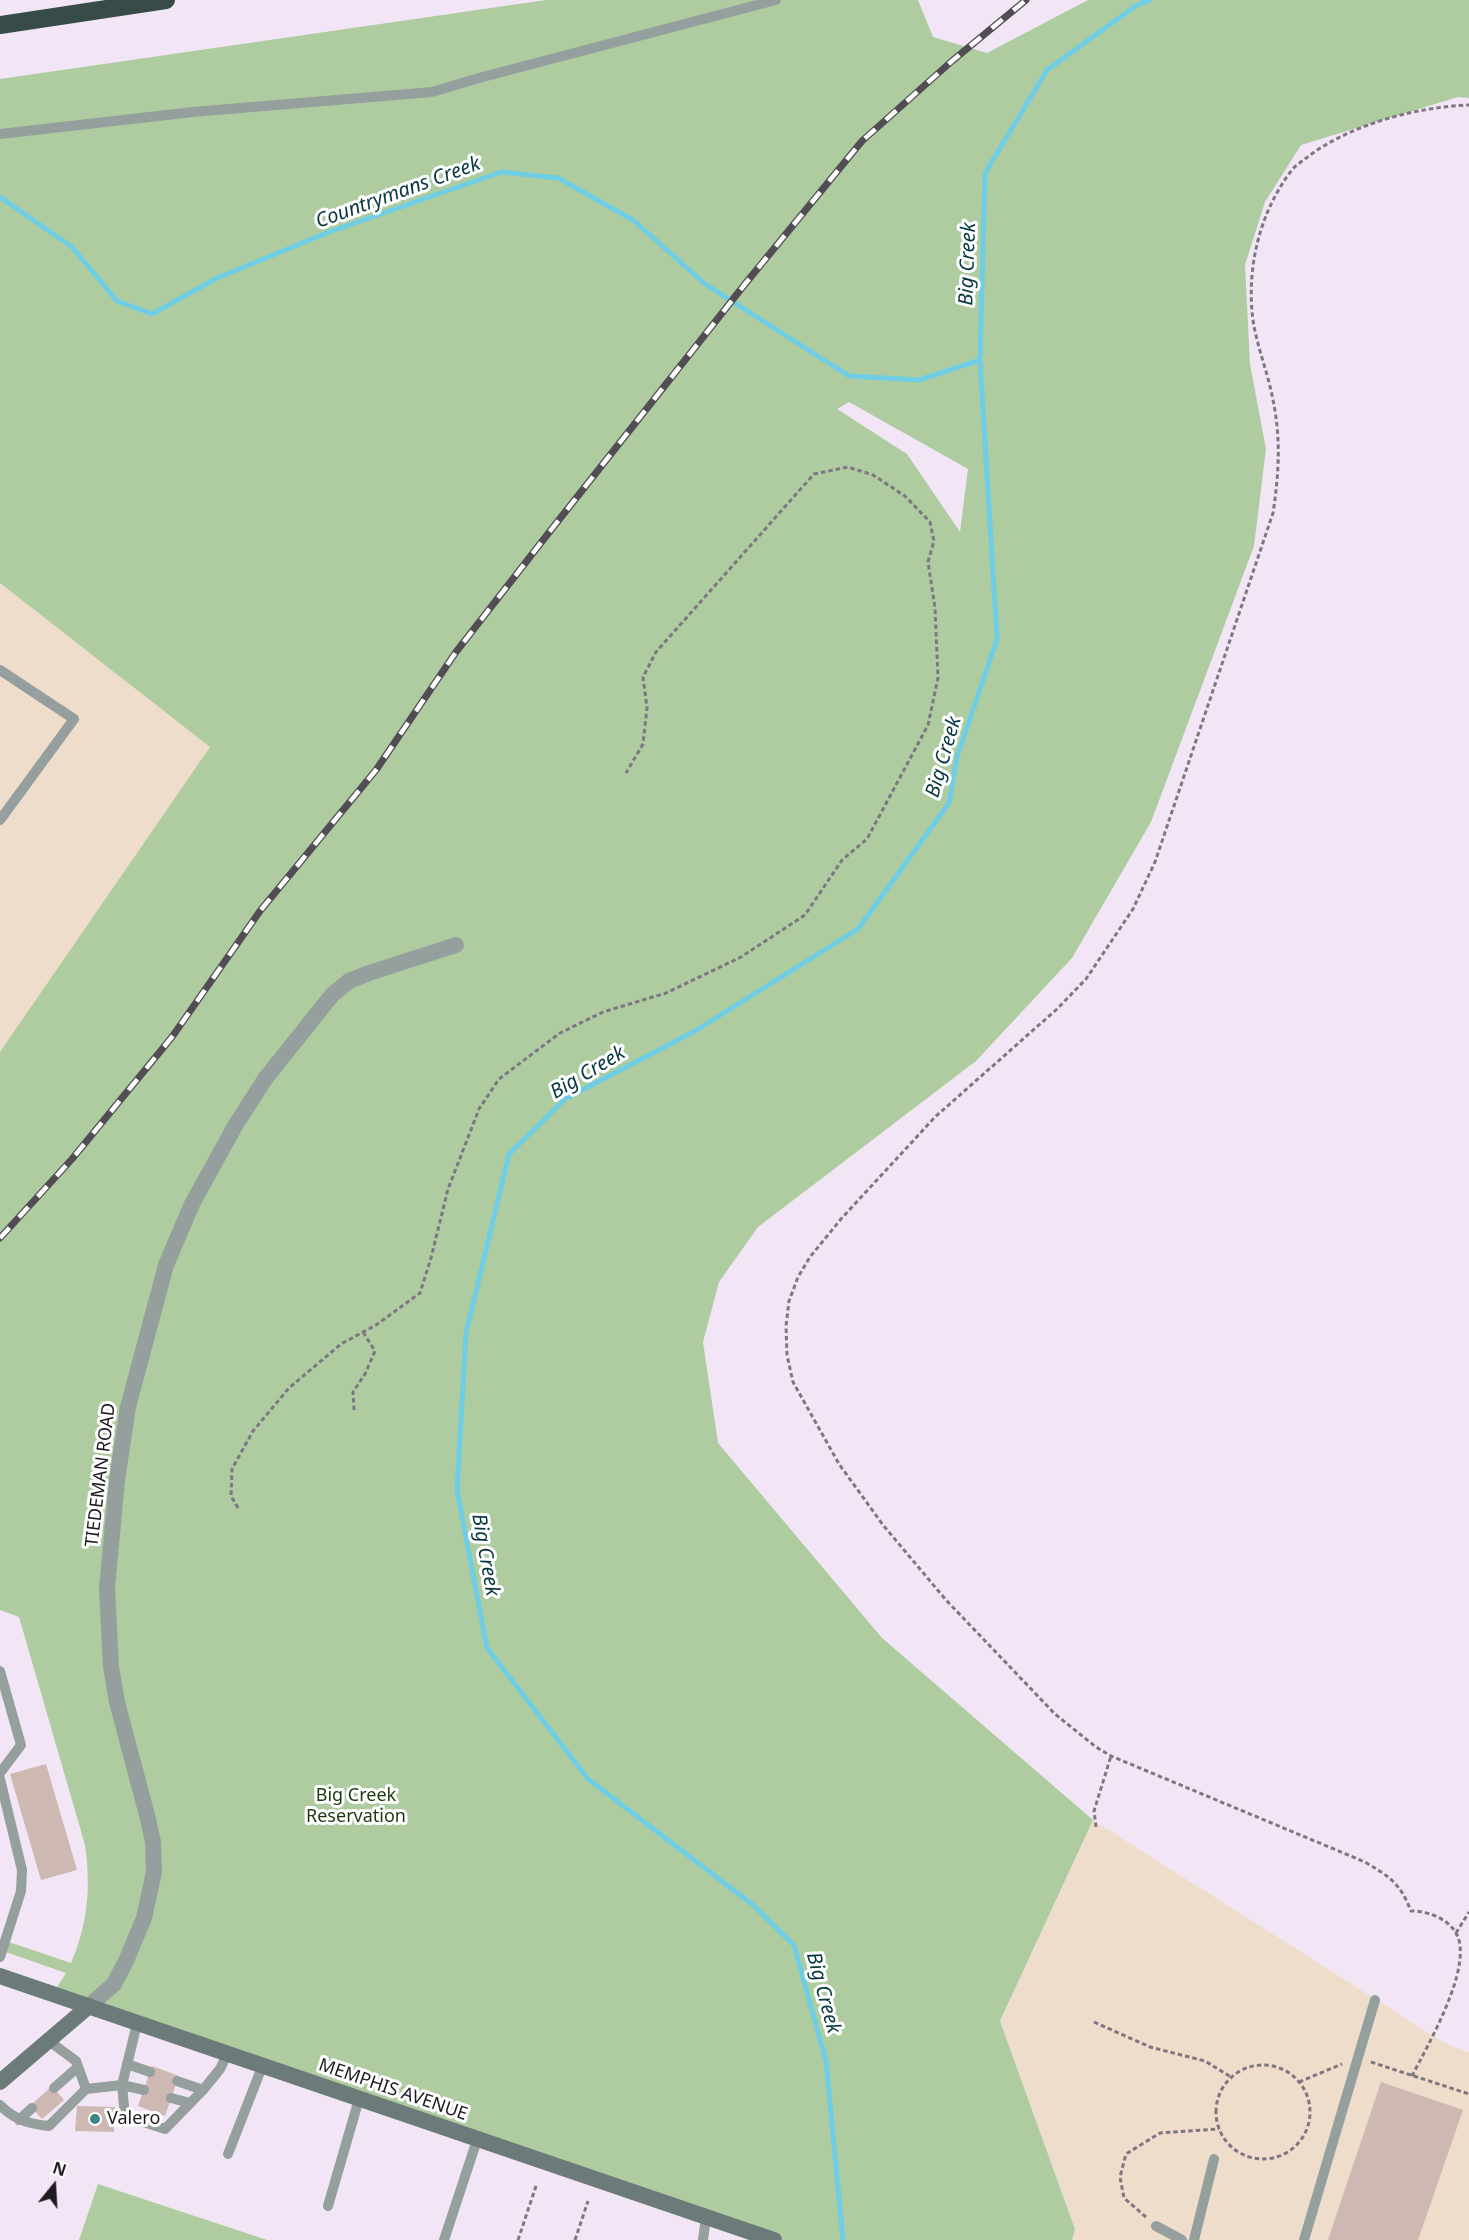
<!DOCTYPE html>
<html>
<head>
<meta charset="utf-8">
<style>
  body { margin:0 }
  #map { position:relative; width:1469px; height:2240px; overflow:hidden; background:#f2e6f6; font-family:"Noto Sans",sans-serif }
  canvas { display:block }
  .north { position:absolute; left:24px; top:2156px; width:60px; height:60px; -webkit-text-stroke:4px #fff; paint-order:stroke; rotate:18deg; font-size:16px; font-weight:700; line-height:24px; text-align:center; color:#1e1a20 }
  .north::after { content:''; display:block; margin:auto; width:21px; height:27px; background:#1e1a20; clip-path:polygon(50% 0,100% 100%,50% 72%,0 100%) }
</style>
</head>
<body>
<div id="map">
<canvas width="1469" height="2240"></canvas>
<div class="north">N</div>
</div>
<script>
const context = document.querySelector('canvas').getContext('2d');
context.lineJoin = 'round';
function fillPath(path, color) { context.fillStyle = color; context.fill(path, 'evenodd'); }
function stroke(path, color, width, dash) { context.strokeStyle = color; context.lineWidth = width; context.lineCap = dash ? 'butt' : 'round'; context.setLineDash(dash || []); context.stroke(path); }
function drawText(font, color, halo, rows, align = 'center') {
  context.font = font + ' "Noto Sans",sans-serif'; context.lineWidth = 6; context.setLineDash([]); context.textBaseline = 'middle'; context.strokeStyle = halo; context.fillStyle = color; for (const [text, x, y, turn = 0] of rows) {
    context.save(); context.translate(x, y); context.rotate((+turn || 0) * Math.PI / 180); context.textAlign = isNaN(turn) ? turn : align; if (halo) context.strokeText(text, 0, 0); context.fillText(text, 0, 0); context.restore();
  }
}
const industrial = new Path2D(`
  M 0,583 L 275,796 L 0,1123 Z
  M 1093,1820 L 1446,2044 L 1469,2052 L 1469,2240 L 1072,2240 L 1075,2228 L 1000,2021 Z`);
const green = new Path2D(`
  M 546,0 L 918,0 L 933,37 L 987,53 L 1088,0 L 1469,0 L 1469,98 L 1458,97 L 1301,145 L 1265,202 L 1245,265 L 1250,364 L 1266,449 L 1254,546 L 1151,822 L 1072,958 L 976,1061 L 758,1227 L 719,1282 L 703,1342 L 718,1443 L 882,1638 L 1093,1820 L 1000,2021 L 1075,2229 L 1072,2240 L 774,2240 L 52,1995 L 66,1973 L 0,1950 L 0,1939 L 71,1963 C 88,1924 91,1887 85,1845 L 19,1617 L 0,1610 L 0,1052 L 210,747 L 0,583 L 0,79 ZM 849,402 L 968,469 L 960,532 L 907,454 L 837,409 Z
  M 98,2184 L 267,2240 L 79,2240 Z`);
const stream = new Path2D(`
  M 0,197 L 72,247 L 117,301 L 152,314 L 217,278 L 329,232 L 501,172 L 558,178 L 633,220 L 705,284 L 849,376 L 919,380 L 980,360
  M 843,2240 L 826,2061 L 794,1945 L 753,1905 L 588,1779 L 487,1648 L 457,1490 L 466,1333 L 509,1154 L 565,1099 L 695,1031 L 858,929 L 949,803 L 957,757 L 997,639 L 980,360 L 985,173 L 1047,70 L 1137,5 L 1150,0`);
const building = new Path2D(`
  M 46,1764 L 77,1870 L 41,1880 L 10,1774 Z
  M 152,2066 L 179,2076 L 165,2116 L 138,2106 Z
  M 1381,2082 L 1463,2110 L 1418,2240 L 1328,2240 Z
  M 52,2086 L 64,2100 L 42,2119 L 30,2106 Z
  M 77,2106 L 115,2107 L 114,2132 L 75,2131 Z`);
const path = new Path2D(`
  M 354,1410 L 353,1392 L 365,1374 L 375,1351 L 363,1332
  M 238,1508 L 231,1496 L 232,1469 L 253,1431 L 289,1388 L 341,1344 L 376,1325 L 420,1293 L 431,1258 L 448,1189 L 479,1109 L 499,1079 L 560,1033 L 603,1012 L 666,993 L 741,957 L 805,915 L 842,860 L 867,839 L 928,725 L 938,678 L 935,608 L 928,562 L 934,541 L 930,522 L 905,496 L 873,475 L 848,467 L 814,474 L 656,652 L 643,677 L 647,708 L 643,744 L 626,773
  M 1096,1827 L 1094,1811 L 1111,1756
  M 1456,1933 L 1469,1912
  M 1094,2022 L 1150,2047 L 1205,2061 L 1231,2077
  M 1371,2062 L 1469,2094
  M1216 2112a47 47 0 1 1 94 0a47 47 0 1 1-94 0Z
  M 1412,2076 C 1429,2043 1464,1982 1460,1946 C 1458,1922 1431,1911 1411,1911 C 1400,1883 1390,1877 1365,1862 L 1111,1756 L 1096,1747 L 1055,1714 L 946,1600 L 883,1525 L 839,1464 L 793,1382 L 787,1355 L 786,1326 L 789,1301 L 798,1277 L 810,1257 L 841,1219 L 935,1117 L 1057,1009 L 1086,979 L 1133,909 L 1155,862 L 1273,513 C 1279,474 1281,438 1273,400 C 1268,373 1257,347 1253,320 C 1246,268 1260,211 1292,170 C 1297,164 1304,160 1310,155 C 1353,124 1416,107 1469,105
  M 1299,2082 L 1342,2064
  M 1146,2217 L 1124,2198 L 1120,2177 L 1126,2154 L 1160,2133 L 1219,2129
  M 518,2240 L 537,2183
  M 575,2240 L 588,2201`);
const service = new Path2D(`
  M 0,134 L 193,112 L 432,92 L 479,78 L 776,0
  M 0,670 L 74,719 L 0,820
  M 0,1671 L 21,1745 L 0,1773
  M 0,1779 L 22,1870 L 21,1891 L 0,1957
  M 137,2024 L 122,2085 L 125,2116 L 165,2129 L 203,2090
  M 49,2041 L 76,2061 L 86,2089
  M 127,2064 L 150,2072
  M 177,2081 L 203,2090 L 220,2069 L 227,2055
  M 54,2088 L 78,2067
  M 171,2098 L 190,2103
  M 0,2105 C 15,2120 29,2124 49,2126 L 86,2089 L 122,2085 L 144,2090
  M 19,2120 L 32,2108
  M 228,2154 L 262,2067
  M 328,2206 L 359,2099
  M 1156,2226 L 1182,2240
  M 444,2240 L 477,2140
  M 703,2240 L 706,2217
  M 1194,2240 L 1214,2159
  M 1304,2240 L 1375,2000`);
const minor = new Path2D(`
  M 89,2006 L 114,1984 L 126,1961 L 144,1918 L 154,1872 L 153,1842 L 148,1819 L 117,1702 L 111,1667 L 107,1588 L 117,1480 L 128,1407 L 166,1265 L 192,1204 L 235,1126 L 265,1079 L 332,995 L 349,981 L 369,973 L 456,945`);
const secondary = new Path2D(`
  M 0,1976 L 774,2240
  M 0,2082 L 89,2006`);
const motorway = new Path2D(`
  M 0,25 L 166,0`);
const rail = new Path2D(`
  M 0,1238 L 72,1159 L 172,1037 L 260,911 L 376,770 L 456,652 L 547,535 L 745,284 L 862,141 L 952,61 L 1026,0`);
const markers = [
  [95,2119,6,"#3e8686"]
];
const streetNames = [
  ["TIEDEMAN ROAD",101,1475,-83],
  ["MEMPHIS AVENUE",393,2090,19]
];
const parkNames = [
  ["Big Creek",356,1796],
  ["Reservation",356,1817]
];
const poiNames = [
  ["Valero",107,2119]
];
const waterNames = [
  ["Countrymans Creek",398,193,-20],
  ["Big Creek",968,264,-88],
  ["Big Creek",944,757,-74],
  ["Big Creek",588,1073,-31],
  ["Big Creek",485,1555,80],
  ["Big Creek",823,1993,75]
];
fillPath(industrial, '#efddcc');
fillPath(green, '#aecca0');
stroke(stream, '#6fcee3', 5);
fillPath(building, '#cdb8b2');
stroke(path, '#7e7681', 3, [4.5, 3]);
stroke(service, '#959f9e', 10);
stroke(minor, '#959f9e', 16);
stroke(secondary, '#6c7a79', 16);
stroke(motorway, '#374b49', 18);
stroke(rail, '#524c55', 7);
stroke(rail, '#fff', 4.5, [14]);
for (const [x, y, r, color] of markers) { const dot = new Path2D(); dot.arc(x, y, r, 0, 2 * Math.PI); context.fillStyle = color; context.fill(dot); stroke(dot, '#fff', 2); }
drawText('18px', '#1e1a20', '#fff', streetNames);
drawText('18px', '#1e380d', '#fff', parkNames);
drawText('18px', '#1e1a20', '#fff', poiNames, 'left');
drawText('italic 20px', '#083740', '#fff', waterNames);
</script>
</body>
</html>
